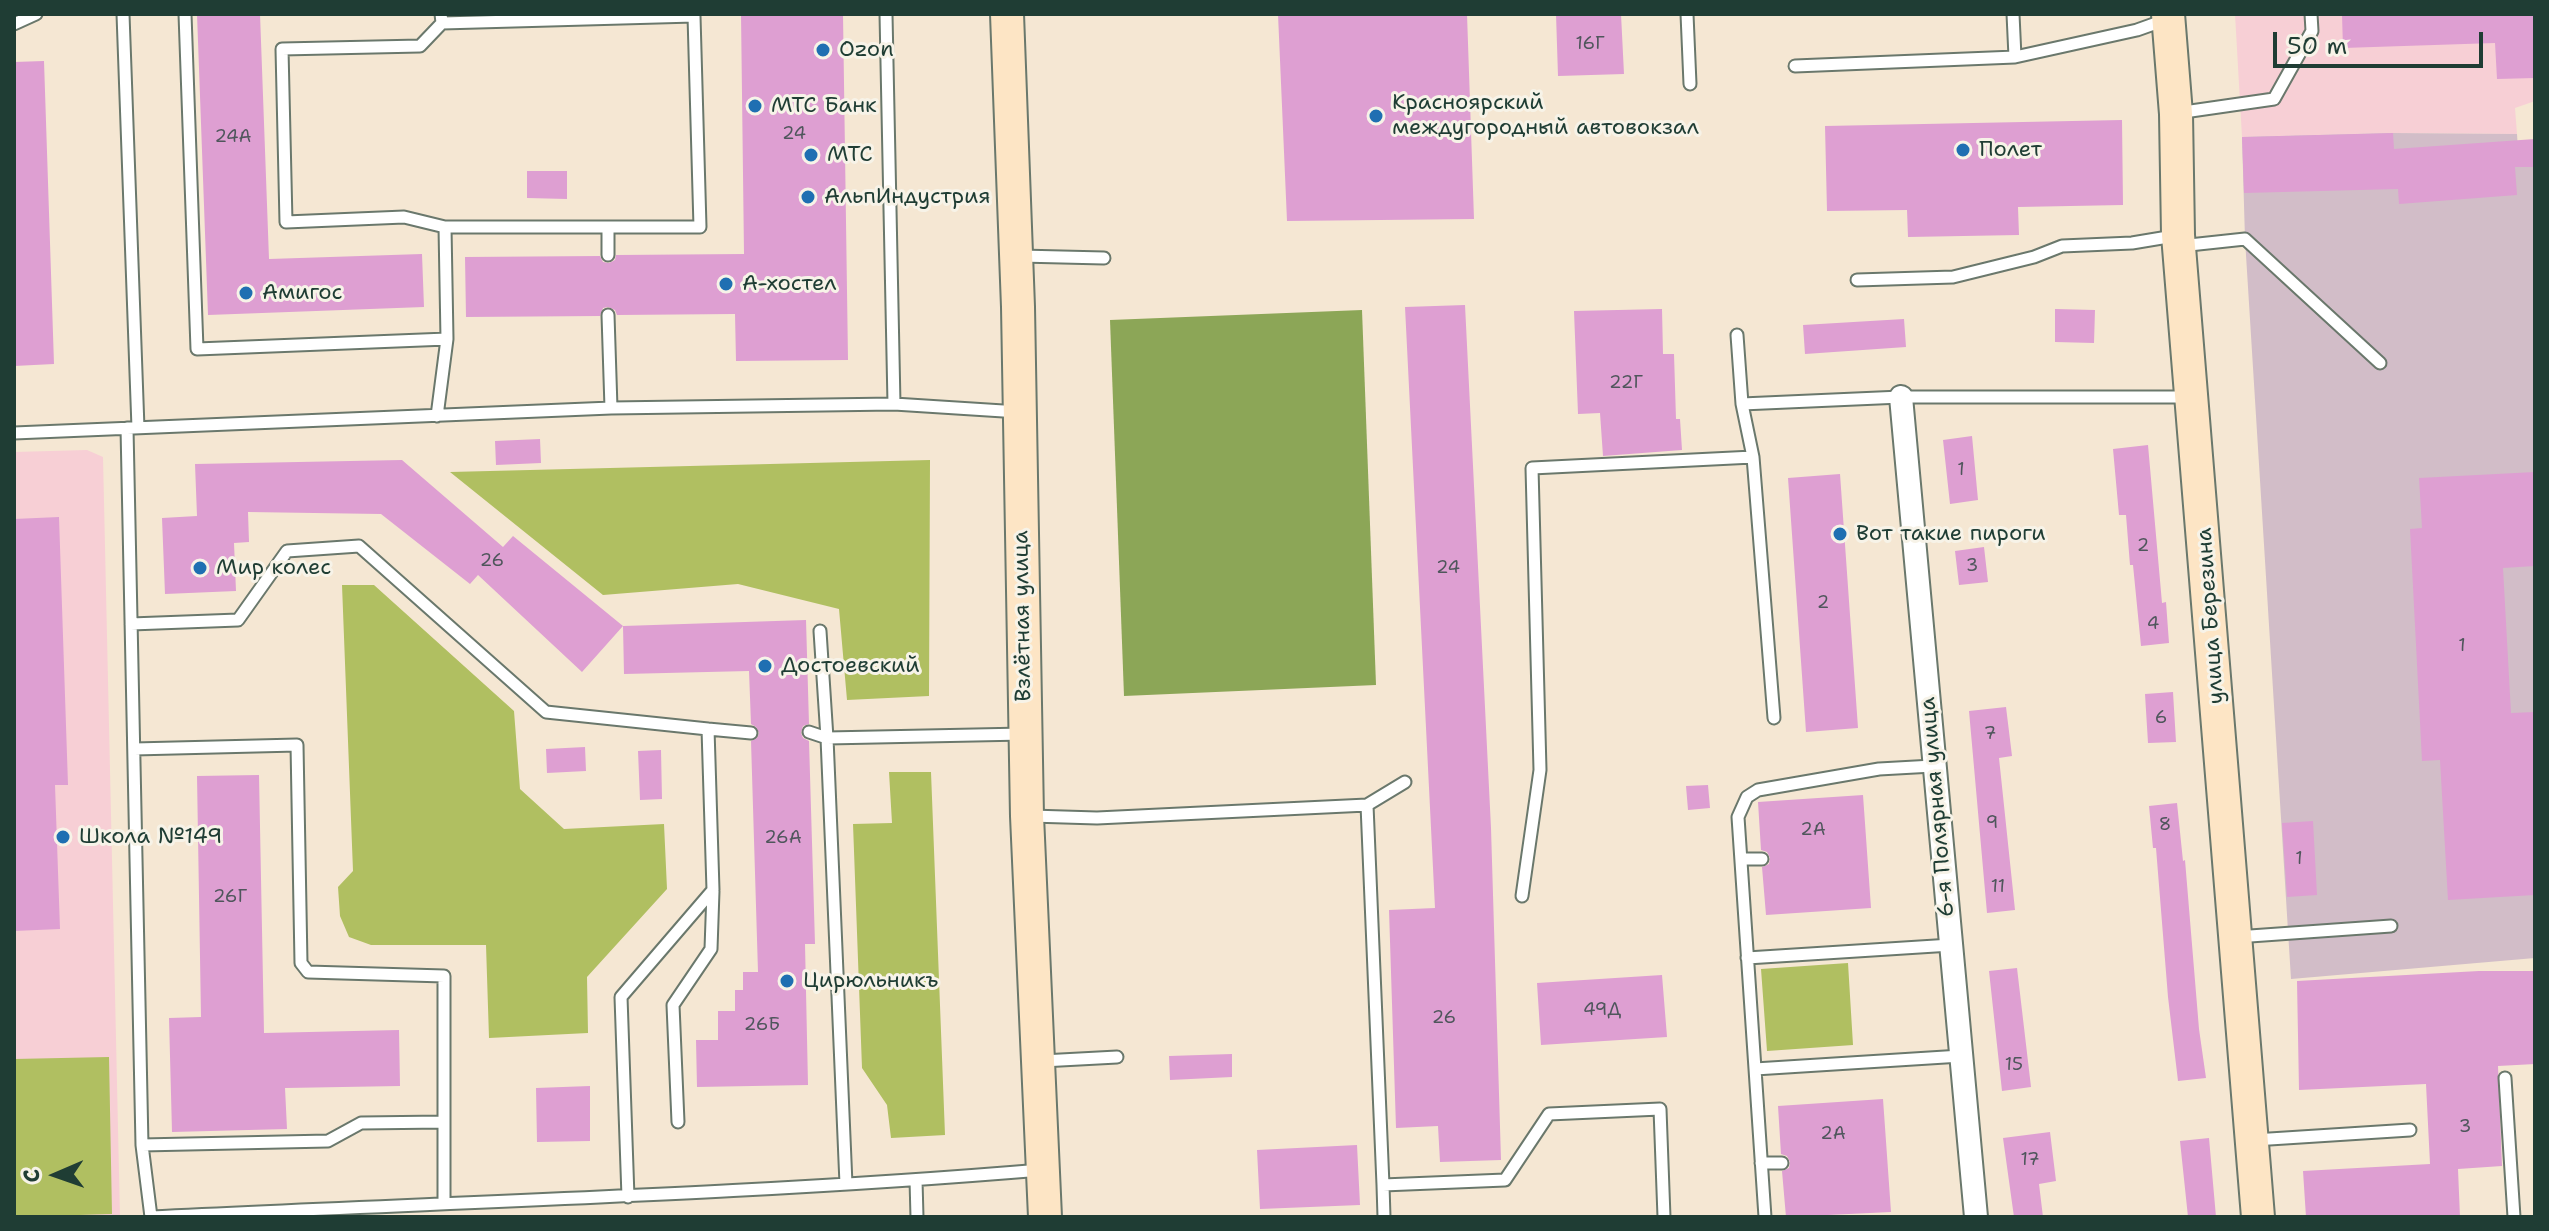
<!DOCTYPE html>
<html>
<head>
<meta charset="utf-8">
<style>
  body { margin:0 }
  #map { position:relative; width:2549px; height:1231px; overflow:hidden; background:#f5e7d3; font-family:"Shantell Sans",sans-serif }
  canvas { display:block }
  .frame { position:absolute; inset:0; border:16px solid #1f3d34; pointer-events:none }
  .north { position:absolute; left:16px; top:1135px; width:80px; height:80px; -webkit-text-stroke:6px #f7f3e8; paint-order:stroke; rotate:268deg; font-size:22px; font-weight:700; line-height:32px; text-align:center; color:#1f3d34 }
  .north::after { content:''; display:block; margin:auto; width:28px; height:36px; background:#1f3d34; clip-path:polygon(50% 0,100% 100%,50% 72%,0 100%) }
  .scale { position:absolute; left:2273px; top:32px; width:210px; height:36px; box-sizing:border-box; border:4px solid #1f3d34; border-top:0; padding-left:10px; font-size:24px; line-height:28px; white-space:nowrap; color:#1f3d34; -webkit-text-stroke:6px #f7f3e8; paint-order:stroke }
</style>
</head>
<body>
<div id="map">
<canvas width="2549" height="1231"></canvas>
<div class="frame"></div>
<div class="north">С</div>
<div class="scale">50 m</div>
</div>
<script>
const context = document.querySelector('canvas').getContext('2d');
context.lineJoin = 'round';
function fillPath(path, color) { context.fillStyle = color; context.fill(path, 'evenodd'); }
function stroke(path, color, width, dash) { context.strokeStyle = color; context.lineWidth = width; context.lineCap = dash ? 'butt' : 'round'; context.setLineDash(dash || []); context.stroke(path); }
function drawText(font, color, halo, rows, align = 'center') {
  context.font = font + ' "Shantell Sans",sans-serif'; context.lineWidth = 6; context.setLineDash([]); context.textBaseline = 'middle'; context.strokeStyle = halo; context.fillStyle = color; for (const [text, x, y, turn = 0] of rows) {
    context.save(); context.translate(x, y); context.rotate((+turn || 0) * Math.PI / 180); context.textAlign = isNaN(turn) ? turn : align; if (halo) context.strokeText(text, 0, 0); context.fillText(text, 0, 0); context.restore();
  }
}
const built = new Path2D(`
  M 2235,14 L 2535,14 L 2535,101 L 2515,108 L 2517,134 L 2393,133 L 2242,137 Z
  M 87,450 L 103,457 L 120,1217 L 14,1217 L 14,452 Z`);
const industrial = new Path2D(`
  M 2393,133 L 2517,134 L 2519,167 L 2535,167 L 2535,958 L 2291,979 L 2245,239 L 2242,137 Z`);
const green = new Path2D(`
  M 930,460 L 929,696 L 847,700 L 839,609 L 738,584 L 603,595 L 450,472 Z
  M 342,585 L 374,585 L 514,711 L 520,789 L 564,829 L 664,824 L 667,889 L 587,977 L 588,1033 L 489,1038 L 486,945 L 371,945 L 349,937 L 340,916 L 338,887 L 353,871 Z
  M 889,772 L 931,772 L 945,1135 L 891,1138 L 887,1105 L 862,1068 L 853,824 L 892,823 Z
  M 1848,963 L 1853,1045 L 1767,1051 L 1761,969 Z
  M 109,1057 L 112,1214 L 14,1217 L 14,1059 Z`);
const forest = new Path2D(`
  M 1362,310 L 1376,685 L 1124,696 L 1110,320 Z`);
const building = new Path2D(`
  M 197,14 L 260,14 L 269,259 L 422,254 L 424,307 L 208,315 Z
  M 741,14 L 843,14 L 848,360 L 736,361 L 735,314 L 617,315 L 615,310 L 608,307 L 603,308 L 600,316 L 466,317 L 465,257 L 600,256 L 603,262 L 609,263 L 615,260 L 616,255 L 744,254 Z
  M 1278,14 L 1467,14 L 1474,219 L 1287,221 Z
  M 1556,14 L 1621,14 L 1624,74 L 1558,76 Z
  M 2342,14 L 2535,14 L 2535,78 L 2497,79 L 2495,43 L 2343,48 Z
  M 44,61 L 54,364 L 14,366 L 14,62 Z
  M 2122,120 L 2123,205 L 2018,207 L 2019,235 L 1908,237 L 1907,210 L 1827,211 L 1825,126 Z
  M 2393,133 L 2394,149 L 2535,139 L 2535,167 L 2515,167 L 2517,195 L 2399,204 L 2398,189 L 2244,193 L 2242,137 Z
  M 527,171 L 567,171 L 567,199 L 527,198 Z
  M 1465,305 L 1491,828 L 1501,1160 L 1440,1162 L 1438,1126 L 1396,1128 L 1389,910 L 1435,908 L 1405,307 Z
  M 1662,309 L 1663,354 L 1674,354 L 1676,419 L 1680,419 L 1682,450 L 1603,456 L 1600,413 L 1578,414 L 1574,311 Z
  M 2055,309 L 2095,310 L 2094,343 L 2055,342 Z
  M 1904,319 L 1906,347 L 1805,354 L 1803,325 Z
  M 1972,436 L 1978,500 L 1950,504 L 1943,440 Z
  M 540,439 L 541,463 L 496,465 L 495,441 Z
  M 2148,445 L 2162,603 L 2166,602 L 2169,643 L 2141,646 L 2133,565 L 2130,565 L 2126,515 L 2119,515 L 2113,449 Z
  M 402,460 L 503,547 L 513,536 L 623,626 L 806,620 L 809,724 L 803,726 L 801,733 L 803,738 L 809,741 L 815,944 L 805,944 L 808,1085 L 697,1087 L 696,1040 L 718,1040 L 718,1011 L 735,1011 L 735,990 L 743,990 L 743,972 L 758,972 L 751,741 L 757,738 L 759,733 L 756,727 L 751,724 L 749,671 L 624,674 L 623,626 L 582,672 L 478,575 L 470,584 L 381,514 L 248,512 L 249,542 L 234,543 L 236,591 L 165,594 L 162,518 L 197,516 L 195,464 Z
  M 2535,472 L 2535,566 L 2503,568 L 2511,713 L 2535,712 L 2535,895 L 2448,900 L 2440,760 L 2422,761 L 2410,529 L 2422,528 L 2419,478 Z
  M 1840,474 L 1858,728 L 1806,732 L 1788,478 Z
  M 59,517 L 68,785 L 55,785 L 60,929 L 14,931 L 14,519 Z
  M 1984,547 L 1988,582 L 1959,585 L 1955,551 Z
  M 2173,692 L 2176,742 L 2148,743 L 2145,694 Z
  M 2006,707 L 2012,756 L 1999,758 L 2015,910 L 1987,913 L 1969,711 Z
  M 585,747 L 586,771 L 547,773 L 546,749 Z
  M 661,750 L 662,799 L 640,800 L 638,751 Z
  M 259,775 L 264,1033 L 399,1030 L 400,1086 L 285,1088 L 287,1129 L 172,1132 L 169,1018 L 201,1017 L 197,776 Z
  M 1708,785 L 1710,808 L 1688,810 L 1686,786 Z
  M 1863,795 L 1871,908 L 1766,915 L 1762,867 L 1769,864 L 1770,858 L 1767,852 L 1761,850 L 1758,802 Z
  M 2177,803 L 2183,861 L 2185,860 L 2199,1029 L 2206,1078 L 2178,1081 L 2168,997 L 2156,848 L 2153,848 L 2149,806 Z
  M 2313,821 L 2317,895 L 2287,897 L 2282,823 Z
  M 2017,968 L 2031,1087 L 2002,1091 L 1989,971 Z
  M 2479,971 L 2535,971 L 2535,1064 L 2498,1066 L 2502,1166 L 2458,1169 L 2460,1217 L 2306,1217 L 2303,1171 L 2430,1164 L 2426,1084 L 2299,1090 L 2297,981 Z
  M 1662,975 L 1667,1037 L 1541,1045 L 1537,983 Z
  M 1232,1054 L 1232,1077 L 1170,1080 L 1169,1056 Z
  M 590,1086 L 590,1141 L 537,1142 L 536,1088 Z
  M 1883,1099 L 1891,1212 L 1786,1217 L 1782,1171 L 1789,1168 L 1790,1162 L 1787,1156 L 1781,1154 L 1778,1106 Z
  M 2050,1132 L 2056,1181 L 2039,1184 L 2043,1217 L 2014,1217 L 2003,1138 Z
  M 2209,1138 L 2216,1217 L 2188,1217 L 2180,1141 Z
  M 1357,1145 L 1360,1205 L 1260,1209 L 1257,1150 Z`);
const lane = new Path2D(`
  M 123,14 L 138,428 L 127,428 L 142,1145 L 151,1217
  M 185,14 L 197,349 L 447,339
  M 441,14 L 442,23 L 420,46 L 282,49 L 286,222 L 404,217 L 445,227
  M 886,14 L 894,404
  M 1687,14 L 1690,84
  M 2013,14 L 2015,57
  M 14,24 L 36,14
  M 1795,66 L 2015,57 L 2137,30 L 2165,20
  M 2177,113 L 2274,99 L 2312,31 L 2311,14
  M 608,227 L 608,255
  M 2180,246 L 2245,239 L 2380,363
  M 1020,256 L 1104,258
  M 1857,280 L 1953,277 L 2034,257 L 2062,246 L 2132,243 L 2174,236
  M 608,315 L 611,408
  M 1737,335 L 1742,404 L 1753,457 L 1774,718
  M 1742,404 L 1901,397 L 2189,397
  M 437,416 L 447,339 L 445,227 L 700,227 L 694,16 L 442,23
  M 14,433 L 611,408 L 894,404 L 1019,412
  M 131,624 L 238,620 L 287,551 L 359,546 L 546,712 L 708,729 L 713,890 L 621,997 L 628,1197
  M 820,631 L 827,738 L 846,1184
  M 708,729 L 751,733
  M 809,732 L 827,738 L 1024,734
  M 134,749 L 297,745 L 301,963 L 308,972 L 444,976 L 444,1202
  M 1367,805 L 1405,782
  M 1031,816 L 1097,818 L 1367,805 L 1383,1185 L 1505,1180 L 1549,1114 L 1660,1109 L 1664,1217
  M 1741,859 L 1762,859
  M 1522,896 L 1540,770 L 1532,468 L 1753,457
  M 2236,937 L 2391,926
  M 1747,958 L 1951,945
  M 1042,1061 L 1117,1057
  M 1755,1069 L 1961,1056
  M 2505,1078 L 2514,1217
  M 678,1122 L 673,1005 L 711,949 L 713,891
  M 2254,1140 L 2410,1130
  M 142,1145 L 328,1141 L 361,1123 L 443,1122
  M 1761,1163 L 1782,1163
  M 916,1180 L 917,1217
  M 1383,1185 L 1384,1217
  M 151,1217 C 448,1202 745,1195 1041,1170
  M 1765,1217 L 1738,817 L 1747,797 L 1758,790 L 1879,769 L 1933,766`);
const street = new Path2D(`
  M 1901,397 L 1976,1217`);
const secondary = new Path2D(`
  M 1007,14 L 1018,307 L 1027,816 L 1045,1217
  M 2168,14 L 2176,114 L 2178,235 L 2258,1217`);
const markers = [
  [823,50,8,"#1f6fb2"],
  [755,106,8,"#1f6fb2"],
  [1376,116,8,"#1f6fb2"],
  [1963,150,8,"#1f6fb2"],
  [811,155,8,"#1f6fb2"],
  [808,197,8,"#1f6fb2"],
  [726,284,8,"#1f6fb2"],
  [246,293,8,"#1f6fb2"],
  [1840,534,8,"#1f6fb2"],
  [200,568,8,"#1f6fb2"],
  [765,666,8,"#1f6fb2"],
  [63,837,8,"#1f6fb2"],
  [787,981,8,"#1f6fb2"]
];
const numberNames = [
  ["16Г",1590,44],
  ["24",794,134],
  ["24А",233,137],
  ["22Г",1626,383],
  ["1",1961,470],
  ["2",2143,546],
  ["26",492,561],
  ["3",1972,566],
  ["24",1448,568],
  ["2",1823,603],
  ["4",2153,624],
  ["1",2462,646],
  ["6",2161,718],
  ["7",1990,734],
  ["9",1992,823],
  ["8",2165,825],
  ["2А",1813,830],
  ["26А",783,838],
  ["1",2299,859],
  ["11",1998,887],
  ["26Г",230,897],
  ["49Д",1602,1010],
  ["26",1444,1018],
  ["26Б",762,1025],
  ["15",2014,1065],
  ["3",2465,1127],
  ["2А",1833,1134],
  ["17",2030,1160]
];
const poiNames = [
  ["Ozon",839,50],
  ["Красноярский",1392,103],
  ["междугородный автовокзал",1392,128],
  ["МТС Банк",771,106],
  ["Полет",1979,150],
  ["МТС",827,155],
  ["АльпИндустрия",824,197],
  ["А-хостел",742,284],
  ["Амигос",262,293],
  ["Вот такие пироги",1856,534],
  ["Мир колес",216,568],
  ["Достоевский",781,666],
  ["Школа №149",79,837],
  ["Цирюльникъ",803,981]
];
const streetNames = [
  ["Взлётная улица",1023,616,-91],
  ["улица Березина",2211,616,-94],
  ["6-я Полярная улица",1938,807,-95]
];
fillPath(built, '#f7cfd5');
fillPath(industrial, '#d2bdc8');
fillPath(green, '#b0bf61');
fillPath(forest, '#8ca657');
fillPath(building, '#de9fd2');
stroke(lane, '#6a786c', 15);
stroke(street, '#6a786c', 26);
stroke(secondary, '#6a786c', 36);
stroke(lane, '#fff', 11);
stroke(street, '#fff', 22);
stroke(secondary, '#fde5c5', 32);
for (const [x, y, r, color] of markers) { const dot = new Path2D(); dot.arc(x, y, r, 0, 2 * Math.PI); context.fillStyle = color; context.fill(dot); stroke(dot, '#f7f3e8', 3); }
drawText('18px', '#4f565c', null, numberNames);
drawText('22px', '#1f3d34', '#f7f3e8', poiNames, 'left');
drawText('22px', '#1f3d34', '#f7f3e8', streetNames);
</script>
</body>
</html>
